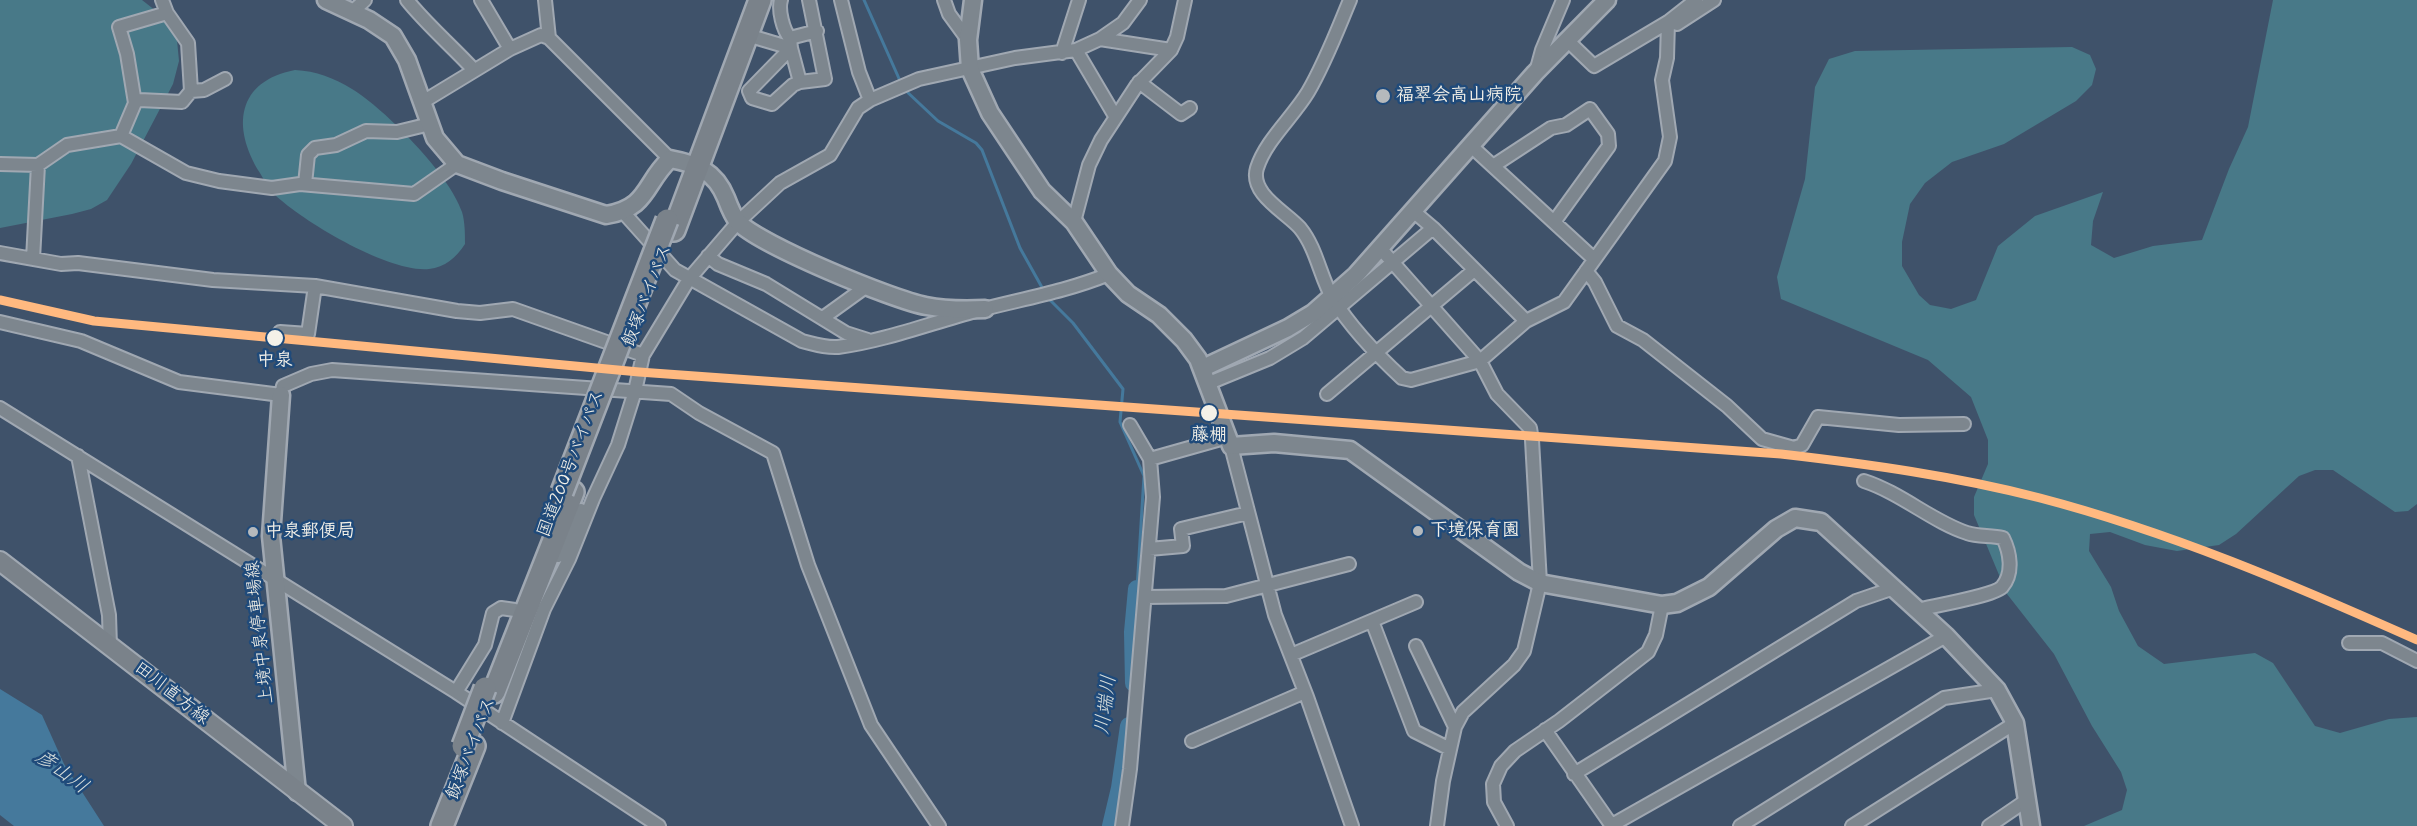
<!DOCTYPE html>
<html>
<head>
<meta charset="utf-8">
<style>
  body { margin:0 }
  canvas { display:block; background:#3f526a }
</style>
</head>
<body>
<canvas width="2417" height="826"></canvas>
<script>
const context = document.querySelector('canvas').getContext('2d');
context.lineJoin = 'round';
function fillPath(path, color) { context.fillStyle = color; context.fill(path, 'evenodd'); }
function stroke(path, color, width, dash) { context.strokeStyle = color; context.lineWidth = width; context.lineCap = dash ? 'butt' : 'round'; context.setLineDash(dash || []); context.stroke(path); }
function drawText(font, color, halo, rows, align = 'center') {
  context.font = font + ' Mynerve,"Klee One",sans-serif'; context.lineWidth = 5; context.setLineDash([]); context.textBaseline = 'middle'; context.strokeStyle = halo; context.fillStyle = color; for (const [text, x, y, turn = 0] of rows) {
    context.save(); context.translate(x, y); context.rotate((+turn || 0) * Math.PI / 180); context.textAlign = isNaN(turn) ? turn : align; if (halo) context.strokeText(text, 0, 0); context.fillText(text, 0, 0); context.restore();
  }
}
const green = new Path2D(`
  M 0,0 L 142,0 L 170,22 L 176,30 L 179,61 L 173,84 L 131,164 L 107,200 L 91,209 L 72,214 L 0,228 Z
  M 2273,0 L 2417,0 L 2417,504 L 2408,511 L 2395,512 L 2333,470 L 2315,470 L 2299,476 L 2236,534 L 2219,545 L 2177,551 L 2145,545 L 2110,532 L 2090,534 L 2089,551 L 2111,587 L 2119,611 L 2138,646 L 2164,664 L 2255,653 L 2273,663 L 2315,726 L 2340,733 L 2389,719 L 2417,717 L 2417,826 L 2084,826 L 2122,810 L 2127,790 L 2121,772 L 2092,726 L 2054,654 L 2007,594 L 1974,515 L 1974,497 L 1988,464 L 1988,440 L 1971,397 L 1928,360 L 1781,299 L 1777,277 L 1805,179 L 1815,87 L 1829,59 L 1855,51 L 2072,47 L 2090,55 L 2096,69 L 2092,85 L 2076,101 L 2004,144 L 1952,162 L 1925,183 L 1910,204 L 1902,242 L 1902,266 L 1919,295 L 1930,305 L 1951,309 L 1976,300 L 1998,246 L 2035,216 L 2103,192 L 2093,221 L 2091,245 L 2114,258 L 2153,246 L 2202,240 L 2229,169 L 2248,127 Z
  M 295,70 C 316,71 334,78 352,89 C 385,109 450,175 462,212 C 465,222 465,234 465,244 C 456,258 445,267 429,269 C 389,273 304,222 275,195 C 269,189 264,180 260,173 C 231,127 237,81 295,70 Z`);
const water = new Path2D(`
  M 0,689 L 42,715 L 64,764 L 104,826 L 14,826 L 0,815 Z`);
const stream = new Path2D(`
  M 864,0 L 901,83
  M 904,89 L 938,121 L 976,143 L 982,150 L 1020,248 L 1044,291
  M 1047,297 L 1073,323 L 1123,389 L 1120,422 L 1144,476 L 1137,589`);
const river = new Path2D(`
  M 1134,683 L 1133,632 L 1137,589
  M 1111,826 L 1120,788 L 1129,726`);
const street = new Path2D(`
  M 162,0 L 167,13 L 188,43 L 191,91
  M 407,0 C 427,25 452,46 474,70
  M 481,0 L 510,49
  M 545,0 L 549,38
  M 781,0 C 778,10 783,30 790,38
  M 841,0 L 859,72 L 870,100
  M 944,0 L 949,14 L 968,40
  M 1350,0 C 1337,31 1325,63 1308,92 C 1293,117 1266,140 1257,168 C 1249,194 1286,212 1300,228 C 1317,249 1320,277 1333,299 C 1352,329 1376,354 1402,378 L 1411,380 L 1480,361 L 1526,321 L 1564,302 L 1665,161 L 1670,137 L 1662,80 L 1667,58 L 1668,22
  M 351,13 L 365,0
  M 1677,24 L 1714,0
  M 747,35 L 791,48 L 800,82 L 825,79 L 809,0
  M 1100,39 L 1171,50
  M 1568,41 L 1594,66 L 1668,22 L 1696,0
  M 1076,50 L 1115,116
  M 1062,53 L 1079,0
  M 1536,72 L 1542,50 L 1563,0
  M 800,82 L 793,85 L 772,104 L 752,98 L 749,91 L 791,48 L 790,38 L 817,31
  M 1139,82 L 1181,114 L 1190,108
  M 135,103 L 127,54 L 119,27 L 167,13
  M 421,103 L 510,49 L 541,35 L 549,38 L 670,159
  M 121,136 L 135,103 L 139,100 L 182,102 L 191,91 L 204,90 L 225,79
  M 1470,145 L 1594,259
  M 0,164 L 38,165 L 67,145 L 121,136 L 186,173 L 219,181 L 272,188 L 300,184 L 414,194 L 457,164
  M 1493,166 L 1551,128 L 1566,125 L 1590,109 L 1608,134 L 1609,146 L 1554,222
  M 305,184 L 308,155 L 315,148 L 336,145 L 366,131 L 397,132 L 430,124
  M 1413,211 L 1433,228 L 1526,321
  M 623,212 L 675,270 L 802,341 C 814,344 825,348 838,347 C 884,341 931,323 976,311 C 1021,299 1065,292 1109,274
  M 1074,222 L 1089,165 L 1101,140 L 1137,85 L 1171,50 L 1177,37 L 1185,0
  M 1380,248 L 1480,361 L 1497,394 L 1530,428 L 1532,440 L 1540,583 L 1524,651 L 1514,665 L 1463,712 L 1455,727 L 1443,781 L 1437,826
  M 0,253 L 61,264 L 78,263 L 213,280 L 315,286 L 457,311 L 480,313 L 513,309 L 643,355
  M 708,256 L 718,264 L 766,284 L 846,333 L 868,340
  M 33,259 L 38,165
  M 1586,271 L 1595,282 L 1617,326 L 1643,340 L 1727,406 L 1762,439 L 1794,448 L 1802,445 L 1818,417 L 1899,425 L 1964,424
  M 824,317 L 867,286
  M 0,322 L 81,341 L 179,382 L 281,395 L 283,386 L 311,374 L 332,370 L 671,394 L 699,413 L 773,453 L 808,565 L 871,725 L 939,826
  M 280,334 L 280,332 L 308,334 L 315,286
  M 1209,383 L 1270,358 L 1303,338 L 1433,228
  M 1327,394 L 1473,271
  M 0,408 L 456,692 L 659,826
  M 1231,446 L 1275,615 L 1307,697 L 1352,826
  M 78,456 L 109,615 L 110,646
  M 1150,459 L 1228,437
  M 1864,481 C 1901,493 1933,522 1967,533 C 1978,537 1991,535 2003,538 C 2010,552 2014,573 2002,587 C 1993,596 1933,606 1917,610
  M 1149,549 L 1183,546 L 1181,529 L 1248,513
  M 558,556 L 581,510
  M 1145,597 L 1226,596 L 1349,564
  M 1372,621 L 1414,731 L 1450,749
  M 2349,643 L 2382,643 L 2417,661
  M 1416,646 L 1455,727
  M 1291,655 L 1416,602
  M 456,692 L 485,645 L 493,613 L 501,608 L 515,610
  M 502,723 L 544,609 L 569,559 L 593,499 L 618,445 L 635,391 L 643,355 L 689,279 L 738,222 L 780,183 L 830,155 L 858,108 L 870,100 L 919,79 L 1015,58 L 1076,50 L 1100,39 L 1123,23 L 1140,0
  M 1545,730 L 1612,826
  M 1192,741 L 1305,692
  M 1574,774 L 1856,601 L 1894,588
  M 1612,825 L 1946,636
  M 1122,826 L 1130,769 L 1153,497 L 1150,459 L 1130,425
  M 1507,826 L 1494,802 L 1493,784 L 1501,766 L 1515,751 L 1559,721 L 1648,652 L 1656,635 L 1662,605
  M 1740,826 L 1944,698 L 1997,690
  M 1852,826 L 2015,723
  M 1989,826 L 2027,800`);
const secondary = new Path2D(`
  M 326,0 L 369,20 L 393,36 L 407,60 L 435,138 L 457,164 L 502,181 L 606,215 C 649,208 644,183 670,159 C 697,164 715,171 726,198 C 729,206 733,216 738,222 C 760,245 893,300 926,306 C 946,310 965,310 985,309
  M 973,0 L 968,40 L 970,69 L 990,113 L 1042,191 L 1074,222 L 1109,274 L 1128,294 L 1159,315 L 1184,340 L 1198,359 L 1231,446 L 1274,443 L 1350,450 L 1519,572 L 1540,583 L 1662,605 L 1677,603 L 1709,587 L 1776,529 L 1795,518 L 1821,522 L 1946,636 L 1997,690 L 2015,723 L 2031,826
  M 1203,368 L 1288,328 L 1313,313 L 1356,275 L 1535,73 L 1607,0
  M 281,395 L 271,536 L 297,792`);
const primary = new Path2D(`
  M 0,561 L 343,826`);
const highway = new Path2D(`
  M 674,230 L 760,0
  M 494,692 L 573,492
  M 442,826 L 474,746`);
const highwayBridge = new Path2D(`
  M 562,492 L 667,220
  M 463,746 L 485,688`);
const rail1 = new Path2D(`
  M 0,300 L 94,321 L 639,372 L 1781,454 C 1868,464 1955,476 2040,498 C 2170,532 2294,585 2417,640`);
const markers = [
  [1383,96,8,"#b5b9bc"],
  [275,338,9,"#f4f1e8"],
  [1209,413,9,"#f4f1e8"],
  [1418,531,6,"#b5b9bc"],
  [253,532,6,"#b5b9bc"]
];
const poiNames = [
  ["福翠会高山病院",1396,96],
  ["下境保育園",1430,531],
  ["中泉郵便局",265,532]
];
const streetNames = [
  ["飯塚バイパス",648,296,-69],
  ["国道200号バイパス",572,464,-69],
  ["上境中泉停車場線",261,632,-96],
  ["田川直方線",171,694,38],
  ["飯塚バイパス",472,749,-69]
];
const stopNames = [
  ["中泉",275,361],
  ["藤棚",1209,436]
];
const waterNames = [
  ["川端川",1107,705,-83],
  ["彦山川",61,773,36]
];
fillPath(green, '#487988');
fillPath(water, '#45799c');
stroke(stream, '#45799c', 3);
stroke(river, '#45799c', 18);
stroke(street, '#a0a8b2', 16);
stroke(secondary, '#a0a8b2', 21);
stroke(primary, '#a0a8b2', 22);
stroke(highway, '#a0a8b2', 26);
stroke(street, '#7d868e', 12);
stroke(secondary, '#7d868e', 16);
stroke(primary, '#7a828a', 18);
stroke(highway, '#7a828a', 21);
stroke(highwayBridge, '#a0a8b2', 26, []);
stroke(highwayBridge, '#7a828a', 21);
stroke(rail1, '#ffb980', 9);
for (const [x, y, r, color] of markers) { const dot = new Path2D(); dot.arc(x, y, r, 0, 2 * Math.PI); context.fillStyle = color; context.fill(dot); stroke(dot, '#1f4a7a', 2); }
drawText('bold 18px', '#f4f1e8', '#1f4a7a', poiNames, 'left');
drawText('18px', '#f4f1e8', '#1f4a7a', streetNames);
drawText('bold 18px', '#f4f1e8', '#1f4a7a', stopNames);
drawText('italic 20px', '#dae0dd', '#1f4a7a', waterNames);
</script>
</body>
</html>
